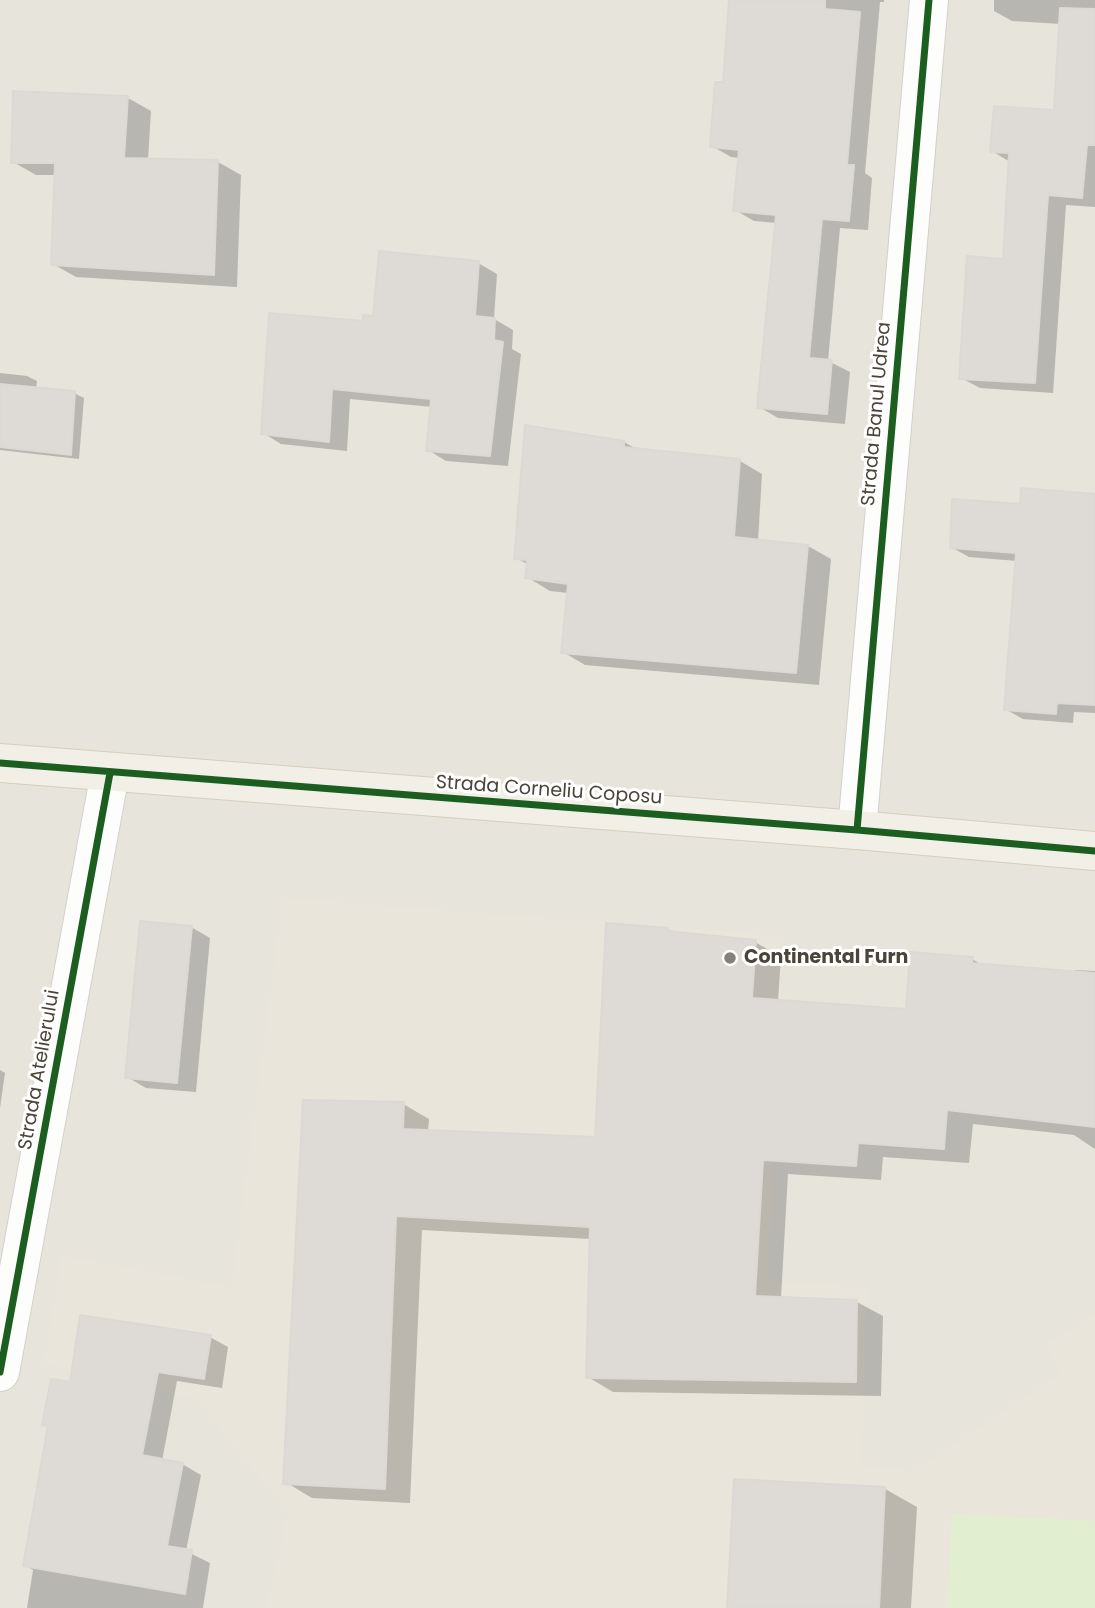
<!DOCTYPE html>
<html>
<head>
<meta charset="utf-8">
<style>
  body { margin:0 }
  canvas { display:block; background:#f4f2ee }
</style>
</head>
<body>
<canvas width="1095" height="1608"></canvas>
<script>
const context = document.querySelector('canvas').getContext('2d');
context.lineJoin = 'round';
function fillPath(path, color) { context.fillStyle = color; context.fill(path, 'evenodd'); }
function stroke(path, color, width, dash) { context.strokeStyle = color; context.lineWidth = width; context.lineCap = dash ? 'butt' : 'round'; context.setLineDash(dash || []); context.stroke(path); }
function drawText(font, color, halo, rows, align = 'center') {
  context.font = font + ' Poppins,sans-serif'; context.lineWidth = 6; context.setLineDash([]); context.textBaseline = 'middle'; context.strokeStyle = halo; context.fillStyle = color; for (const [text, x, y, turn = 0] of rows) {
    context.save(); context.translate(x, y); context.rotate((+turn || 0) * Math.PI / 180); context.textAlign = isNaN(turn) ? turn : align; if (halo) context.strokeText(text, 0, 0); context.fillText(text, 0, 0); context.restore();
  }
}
const residential = new Path2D(`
  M 0,0 L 1095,0 L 1095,1608 L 0,1608 Z`);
const education = new Path2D(`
  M 283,898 L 783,936 L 768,1281 L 867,1288 L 861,1469 L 914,1471 L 1062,1372 L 1046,1344 L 1095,1315 L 1095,1608 L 267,1608 L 288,1512 L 195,1398 L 44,1364 L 62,1256 L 232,1287 Z`);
const green = new Path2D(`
  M 952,1514 L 1095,1521 L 1095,1608 L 947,1608 Z`);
const shadow = new Path2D(`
  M 731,0 L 884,0 L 884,2 L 880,2 L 865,173 L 872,178 L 868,230 L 840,228 L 828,361 L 850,372 L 845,424 L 778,418 L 759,407 L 777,223 L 754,221 L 735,210 L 740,158 L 731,157 L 712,146 L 725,84 Z
  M 994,0 L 1095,0 L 1095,207 L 1066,205 L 1053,393 L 980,388 L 961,378 L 1005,261 L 1010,162 L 992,151 L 1056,112 L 1061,24 L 1012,21 L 994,11 Z
  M 128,98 L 151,111 L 148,160 L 218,162 L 241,175 L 237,287 L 76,277 L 53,264 L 56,175 L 36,175 L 13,162 Z
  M 478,263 L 497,274 L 494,319 L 513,330 L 512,349 L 521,354 L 508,466 L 446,461 L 428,450 L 432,407 L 350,399 L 347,451 L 281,444 L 263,433 L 364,322 Z
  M 0,373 L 27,376 L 37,381 L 36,390 L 74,393 L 84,398 L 79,459 L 0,450 Z
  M 624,442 L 638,450 L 740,461 L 762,474 L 758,541 L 808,546 L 831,559 L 819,685 L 585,665 L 563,652 L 569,593 L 550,591 L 527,577 L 529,565 L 516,558 Z
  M 951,547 L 1095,551 L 1095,713 L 1074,712 L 1073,723 L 1023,719 L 1005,709 L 1017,561 L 969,557 Z
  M 191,927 L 210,938 L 196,1092 L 146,1088 L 127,1077 Z
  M 668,929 L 675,934 L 755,942 L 781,957 L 778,1001 L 907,1011 L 972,959 L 984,966 L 1075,973 L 1075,970 L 1095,971 L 1095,1149 L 1074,1135 L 973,1124 L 969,1163 L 883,1157 L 881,1180 L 788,1174 L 781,1298 L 857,1302 L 883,1316 L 881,1396 L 613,1392 L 588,1377 L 591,1239 L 422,1230 L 410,1503 L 312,1498 L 287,1483 L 403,1104 L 429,1119 L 428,1131 L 596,1138 Z
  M 0,1070 L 5,1073 L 0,1108 Z
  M 210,1337 L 228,1347 L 222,1388 L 177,1381 L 162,1461 L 182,1464 L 201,1475 L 186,1551 L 210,1563 L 203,1608 L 27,1608 L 33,1570 L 25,1565 L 50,1427 L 44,1424 L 72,1384 Z
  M 885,1489 L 917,1507 L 911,1608 L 729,1608 Z`);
const building = new Path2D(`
  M 729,0 L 825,0 L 825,9 L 860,12 L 847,165 L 854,165 L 849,221 L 822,219 L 809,358 L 832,360 L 827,414 L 757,408 L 776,215 L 733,211 L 739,150 L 710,147 L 715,82 L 723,82 Z
  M 1060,8 L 1095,9 L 1095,145 L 1087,145 L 1082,198 L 1048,195 L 1035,383 L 959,379 L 967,256 L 1003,259 L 1009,153 L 990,152 L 994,106 L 1054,110 Z
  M 13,91 L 128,96 L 124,158 L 218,160 L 214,275 L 51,265 L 55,163 L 11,163 Z
  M 379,251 L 479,261 L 475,316 L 495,318 L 494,340 L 503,342 L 490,456 L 426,451 L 431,399 L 332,389 L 329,442 L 261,434 L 269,313 L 363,321 L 363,315 L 373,316 Z
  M 0,384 L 75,391 L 71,455 L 0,447 Z
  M 525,425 L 624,441 L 624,447 L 740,459 L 734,537 L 808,545 L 796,673 L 561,653 L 568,584 L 525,578 L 527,560 L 514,559 Z
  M 1021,488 L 1095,494 L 1095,705 L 1057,703 L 1056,714 L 1004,710 L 1016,553 L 950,548 L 952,499 L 1020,504 Z
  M 140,921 L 192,926 L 177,1083 L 125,1078 Z
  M 606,923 L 668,928 L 668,931 L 756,940 L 752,998 L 906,1009 L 910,952 L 973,957 L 972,963 L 1095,973 L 1095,1127 L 947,1110 L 944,1149 L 858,1143 L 856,1166 L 763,1160 L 755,1296 L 857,1300 L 856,1382 L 586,1378 L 590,1227 L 396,1216 L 385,1489 L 283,1484 L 303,1100 L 404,1102 L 403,1129 L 595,1137 Z
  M 80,1315 L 211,1335 L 204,1379 L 158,1372 L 142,1455 L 183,1463 L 167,1546 L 192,1550 L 185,1594 L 23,1566 L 48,1426 L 42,1425 L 51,1379 L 70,1382 Z
  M 734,1479 L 885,1487 L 879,1608 L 727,1608 Z`);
const minor = new Path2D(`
  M 857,830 L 929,0
  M 0,1372 L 110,773`);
const major = new Path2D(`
  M 0,763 L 857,830 L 1095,851`);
const cycleway = new Path2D(`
  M 0,763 L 857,830 L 1095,851
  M 857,830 L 929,0
  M 0,1372 L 110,773`);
const markers = [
  [730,958,7,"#868178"]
];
const streetNames = [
  ["Strada Banul Udrea",877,414,-85],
  ["Strada Corneliu Coposu",549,791,4],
  ["Strada Atelierului",40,1070,-80]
];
const poiNames = [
  ["Continental Furn",744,958]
];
fillPath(residential, '#e7e4dc');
fillPath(education, '#eae5da');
fillPath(green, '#e1eecf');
fillPath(shadow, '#0003');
fillPath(building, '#dedbd6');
stroke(building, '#dcd9d4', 2);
stroke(minor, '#d2d0cb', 40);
stroke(major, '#d6cebb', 40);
stroke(minor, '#fdfdfc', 38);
stroke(major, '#f2efe6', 38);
stroke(cycleway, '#1b5e20', 7);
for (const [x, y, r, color] of markers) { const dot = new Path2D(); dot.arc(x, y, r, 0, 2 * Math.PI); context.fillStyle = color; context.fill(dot); stroke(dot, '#fff', 2.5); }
drawText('19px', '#4b4439', '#fff', streetNames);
drawText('bold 19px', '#4b4439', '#fff', poiNames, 'left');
</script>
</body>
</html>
